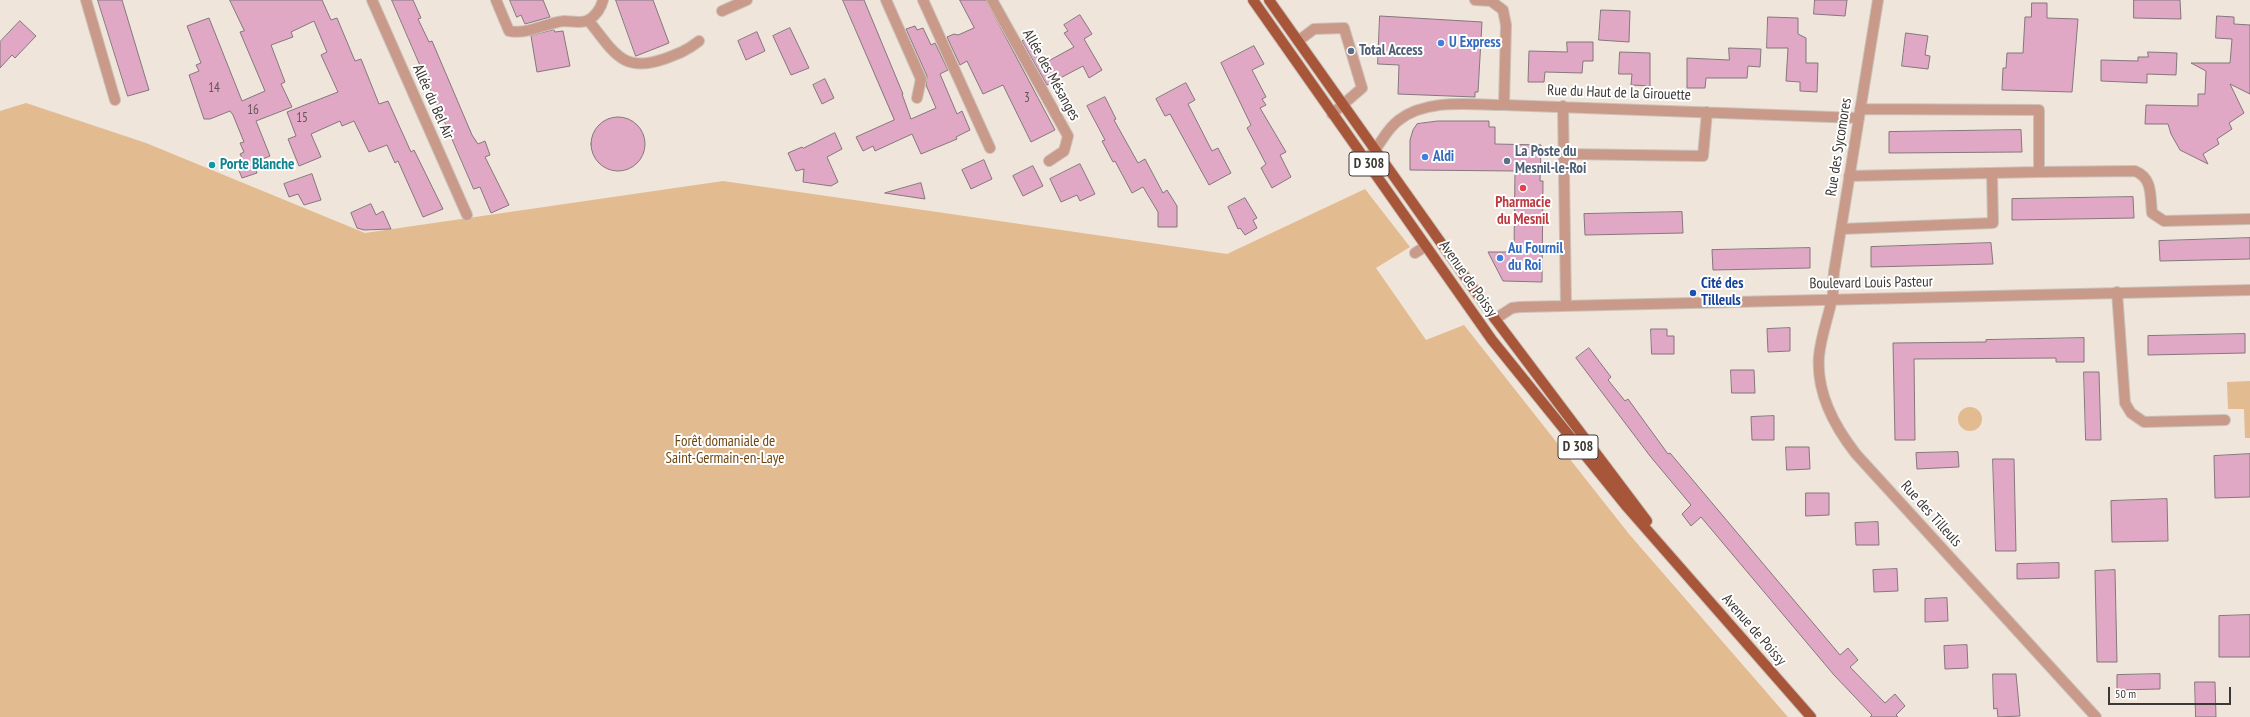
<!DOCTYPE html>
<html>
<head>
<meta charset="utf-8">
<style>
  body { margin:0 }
  #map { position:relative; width:2250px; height:717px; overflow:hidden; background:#efe5da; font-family:"PT Sans Narrow",sans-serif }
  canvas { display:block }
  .scale { position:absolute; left:2108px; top:687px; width:123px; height:18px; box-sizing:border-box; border:2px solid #3c3834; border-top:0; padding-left:5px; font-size:12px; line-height:14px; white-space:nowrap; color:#3c3834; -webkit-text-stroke:3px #fff; paint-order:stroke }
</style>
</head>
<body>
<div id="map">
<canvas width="2250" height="717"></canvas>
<div class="scale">50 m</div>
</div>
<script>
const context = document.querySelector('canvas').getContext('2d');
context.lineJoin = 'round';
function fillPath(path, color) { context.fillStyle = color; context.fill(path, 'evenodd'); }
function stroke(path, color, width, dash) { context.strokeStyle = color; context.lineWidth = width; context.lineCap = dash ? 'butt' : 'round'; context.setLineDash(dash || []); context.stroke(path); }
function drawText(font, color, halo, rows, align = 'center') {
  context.font = font + ' "PT Sans Narrow",sans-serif'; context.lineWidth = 4; context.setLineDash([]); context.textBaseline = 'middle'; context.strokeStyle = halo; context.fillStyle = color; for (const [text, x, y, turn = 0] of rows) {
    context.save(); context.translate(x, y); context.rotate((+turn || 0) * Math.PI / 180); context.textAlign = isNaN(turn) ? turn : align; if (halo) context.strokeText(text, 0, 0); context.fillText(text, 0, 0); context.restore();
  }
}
const green = new Path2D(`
  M 26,103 L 146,143 L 365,233 L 723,181 L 1227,254 L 1365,189 L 1410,247 L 1376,268 L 1426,340 L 1464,325 L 1629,534 L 1788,717 L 0,717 L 0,111 Z
  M 2250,381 L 2250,438 L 2245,438 L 2244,409 L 2228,409 L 2227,382 Z
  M1958 419a12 12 0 1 1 24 0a12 12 0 1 1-24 0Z`);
const building = new Path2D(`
  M 98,0 L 122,0 L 149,90 L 128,96 Z
  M 230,0 L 322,0 L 331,20 L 337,18 L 355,61 L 361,59 L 379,104 L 388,101 L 411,152 L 414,150 L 443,209 L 423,217 L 398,161 L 395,163 L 387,145 L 369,152 L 354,121 L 342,126 L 340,121 L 311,134 L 321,157 L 299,166 L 288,139 L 296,136 L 287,112 L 338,92 L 321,55 L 327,52 L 314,21 L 291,32 L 293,37 L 271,45 L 285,82 L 281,84 L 292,107 L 256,121 L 270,156 L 253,163 L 257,173 L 242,178 L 236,163 L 244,161 L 240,154 L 244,152 L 240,143 L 244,142 L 233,115 L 230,111 L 210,119 L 204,119 L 189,75 L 199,71 L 196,65 L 201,63 L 187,26 L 209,18 L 242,101 L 265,91 L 240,32 L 244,31 Z
  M 392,0 L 413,0 L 421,18 L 418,19 L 429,42 L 432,41 L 472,135 L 478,144 L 485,141 L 490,155 L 485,157 L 509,205 L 491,213 L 480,187 L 474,189 Z
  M 510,0 L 543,0 L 550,17 L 525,24 L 521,15 L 517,17 Z
  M 616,0 L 653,0 L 669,43 L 636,56 Z
  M 843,0 L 864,0 L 903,94 L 902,94 L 911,119 L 936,108 L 926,85 L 927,76 L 906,29 L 915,26 L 917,30 L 923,28 L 931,45 L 935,43 L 948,70 L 940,74 L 957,114 L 962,111 L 970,130 L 956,137 L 957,139 L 921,154 L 912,134 L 875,151 L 873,146 L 863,151 L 856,137 L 894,120 Z
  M 960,0 L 986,0 L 1055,130 L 1031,142 L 1003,85 L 983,94 L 967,61 L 960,65 L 947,37 L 954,34 L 958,35 L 974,28 Z
  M 1815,0 L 1847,0 L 1845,16 L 1814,14 Z
  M 2134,0 L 2180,0 L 2181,19 L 2134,18 Z
  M 2032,3 L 2047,3 L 2047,18 L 2078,19 L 2072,92 L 2002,90 L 2003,68 L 2006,68 L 2007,53 L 2023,53 L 2025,17 L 2031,17 Z
  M 1601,10 L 1630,11 L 1629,42 L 1599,40 Z
  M 1080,15 L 1092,34 L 1084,39 L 1102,70 L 1089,78 L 1083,66 L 1047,85 L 1022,41 L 1027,38 L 1041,65 L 1074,47 L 1064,33 L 1068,31 L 1064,25 Z
  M 1380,16 L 1482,22 L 1478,92 L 1475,92 L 1475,97 L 1398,94 L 1399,65 L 1378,64 Z
  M 2217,16 L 2234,17 L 2234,24 L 2250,25 L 2250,94 L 2230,84 L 2244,113 L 2229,123 L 2232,129 L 2217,139 L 2219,144 L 2203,154 L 2208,164 L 2180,150 L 2171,134 L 2168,124 L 2145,124 L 2146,105 L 2198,106 L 2198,94 L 2205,94 L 2206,71 L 2191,63 L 2230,63 L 2232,39 L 2216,38 Z
  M 1768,17 L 1798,18 L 1798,34 L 1806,38 L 1806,63 L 1818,63 L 1817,92 L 1800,91 L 1800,82 L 1786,81 L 1788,48 L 1767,48 Z
  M 20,21 L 36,36 L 15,58 L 12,55 L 0,68 L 0,42 Z
  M 790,28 L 809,68 L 791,75 L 773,36 Z
  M 554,30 L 555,32 L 563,31 L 570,66 L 537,72 L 531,36 Z
  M 757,32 L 765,51 L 746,60 L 738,41 Z
  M 1906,33 L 1928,36 L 1925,55 L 1930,56 L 1928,69 L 1902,66 Z
  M 1567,42 L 1593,42 L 1593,61 L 1583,61 L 1582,73 L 1545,72 L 1544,82 L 1528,82 L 1529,51 L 1567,52 Z
  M 1254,46 L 1264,64 L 1252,70 L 1266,97 L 1262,99 L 1266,105 L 1260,108 L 1286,152 L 1280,155 L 1291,177 L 1272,188 L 1261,168 L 1266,164 L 1247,128 L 1251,125 L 1221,63 Z
  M 1729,48 L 1761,49 L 1760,67 L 1748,66 L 1747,78 L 1706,78 L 1705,88 L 1687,88 L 1687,58 L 1729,60 Z
  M 1620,52 L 1650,53 L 1650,86 L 1631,85 L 1632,74 L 1619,74 Z
  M 2148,52 L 2177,53 L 2176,75 L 2147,74 L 2147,83 L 2101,81 L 2101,60 L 2138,61 L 2138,57 L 2148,57 Z
  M 825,79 L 834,98 L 822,104 L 813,85 Z
  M 1186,83 L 1195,100 L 1188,104 L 1212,151 L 1218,148 L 1231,173 L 1209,185 L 1170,114 L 1165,116 L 1156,99 Z
  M 1105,97 L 1116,119 L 1114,120 L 1138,163 L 1145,159 L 1163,193 L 1167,190 L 1177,206 L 1177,227 L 1158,227 L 1158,212 L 1143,187 L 1132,193 L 1115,161 L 1113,162 L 1102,141 L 1105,140 L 1087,106 Z
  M591 144a27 27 0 1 1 54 0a27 27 0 1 1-54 0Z
  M 1438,121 L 1489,121 L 1489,127 L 1495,127 L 1495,144 L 1541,145 L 1540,181 L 1543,181 L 1542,282 L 1503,281 L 1488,252 L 1514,252 L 1515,171 L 1410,170 L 1410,140 L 1413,130 L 1417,124 Z
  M 2021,130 L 2022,152 L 1889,153 L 1889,132 Z
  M 835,133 L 842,149 L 827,157 L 838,182 L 831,186 L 803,182 L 804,169 L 796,171 L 788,153 L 802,147 L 803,148 Z
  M 984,160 L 992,179 L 971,189 L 962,170 Z
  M 1080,164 L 1095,194 L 1080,201 L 1077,195 L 1061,202 L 1050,179 Z
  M 1033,166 L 1043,186 L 1023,196 L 1013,176 Z
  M 312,174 L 321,200 L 304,205 L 298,194 L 289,197 L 284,184 Z
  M 921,183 L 925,199 L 885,193 Z
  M 2133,197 L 2134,218 L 2012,220 L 2012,199 Z
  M 1245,198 L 1257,218 L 1253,220 L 1257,228 L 1245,235 L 1240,228 L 1238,229 L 1228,207 Z
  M 371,204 L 376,215 L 383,211 L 391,229 L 364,230 L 357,228 L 351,213 Z
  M 1682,212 L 1683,233 L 1585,235 L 1584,214 Z
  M 2250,238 L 2250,259 L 2160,261 L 2159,241 Z
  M 1991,243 L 1993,264 L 1871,267 L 1871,247 Z
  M 1810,248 L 1810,268 L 1713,270 L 1712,250 Z
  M 1790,328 L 1790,351 L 1768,352 L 1767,329 Z
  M 1651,329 L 1667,329 L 1667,336 L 1674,336 L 1674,354 L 1652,354 Z
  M 2245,334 L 2245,353 L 2148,355 L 2148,336 Z
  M 2084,338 L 2084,362 L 2056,362 L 2056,358 L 1914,359 L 1915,440 L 1895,440 L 1893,343 L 1986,342 L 1986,340 Z
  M 1589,348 L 1611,377 L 1608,380 L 1625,401 L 1628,399 L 1668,454 L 1670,453 L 1840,655 L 1848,648 L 1858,660 L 1850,667 L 1885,703 L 1895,694 L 1905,706 L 1896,715 L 1898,717 L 1870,717 L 1872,715 L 1834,675 L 1701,517 L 1691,526 L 1682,514 L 1691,505 L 1650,456 L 1576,358 Z
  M 1731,370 L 1754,370 L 1755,393 L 1732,393 Z
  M 2084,372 L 2099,372 L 2101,440 L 2086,440 Z
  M 1774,416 L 1774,440 L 1752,440 L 1751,417 Z
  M 1786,447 L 1809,447 L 1810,469 L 1787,470 Z
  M 1958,452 L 1959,467 L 1917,469 L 1916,453 Z
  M 2250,454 L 2250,497 L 2215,498 L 2214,456 Z
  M 1993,459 L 2014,459 L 2016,551 L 1996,551 Z
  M 1806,493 L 1829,493 L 1829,515 L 1806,516 Z
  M 2167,499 L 2168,541 L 2112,542 L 2111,501 Z
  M 1878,522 L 1879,545 L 1856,545 L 1855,523 Z
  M 2059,563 L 2059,578 L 2017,579 L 2017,564 Z
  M 1897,569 L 1898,591 L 1874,592 L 1873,570 Z
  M 2115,570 L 2117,662 L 2097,662 L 2095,571 Z
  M 1947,598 L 1948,621 L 1925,622 L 1925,599 Z
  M 2250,615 L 2250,657 L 2219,657 L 2219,616 Z
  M 1967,645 L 1968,668 L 1945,669 L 1944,646 Z
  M 1993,674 L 2016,674 L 2020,716 L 1998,717 L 1997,708 L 1994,709 Z
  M 2160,674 L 2160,689 L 2117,690 L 2117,675 Z
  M 2195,682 L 2215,682 L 2216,717 L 2196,717 Z`);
const minor = new Path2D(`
  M 86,0 L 115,100
  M 372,0 L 467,215
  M 496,0 L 509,31 C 528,35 545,23 564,21 C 572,21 581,24 589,20 C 596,15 601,8 603,0
  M 886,0 L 921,79 L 917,98
  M 923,0 L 990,148
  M 992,0 L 1068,136 L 1064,151 L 1049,161
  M 1475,0 L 1491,1 L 1503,10 L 1506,25 L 1504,105 L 1858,118
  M 1878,0 L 1834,272 C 1833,281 1834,290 1832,299 C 1828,318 1821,336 1819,356 C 1816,393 1834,426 1856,454 L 2096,717
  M 722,11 L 747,0
  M 588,20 C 613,50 621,74 664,59 C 678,54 688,50 699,41
  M 1298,41 L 1314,29 L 1344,28 L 1362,88 L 1332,114
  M 1563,106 L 1566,306
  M 1563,154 L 1703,156 L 1707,112
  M 1366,159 C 1381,147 1383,132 1399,120 C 1427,98 1471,105 1504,105
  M 2039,172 L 2135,171 C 2153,178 2150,196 2152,213 L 2164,221 L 2250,219
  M 1849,176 L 2039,172 L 2039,110 L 1860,109
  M 1841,229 L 1993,223 L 1992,173
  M 1415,253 L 1426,246
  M 2117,292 L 2125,403 L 2131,413 L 2144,422 L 2225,420
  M 1495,319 L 1512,308 L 1520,307 L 2250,290`);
const major = new Path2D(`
  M 1253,0 L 1492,340 L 1627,507 L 1811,717
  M 1269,0 L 1495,319 L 1647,521`);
const markers = [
  [1441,43,4,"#3f7fe0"],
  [1351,51,4,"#5c6f8a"],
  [1425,157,4,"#3f7fe0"],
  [1507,161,4,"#5c6f8a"],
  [212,165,4,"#0f9aa8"],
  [1523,188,4,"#e0444e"],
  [1500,258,4,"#3f7fe0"],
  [1693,293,4,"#1a4fb4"]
];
const numberNames = [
  ["14",214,88],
  ["3",1027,98],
  ["16",253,110],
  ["15",302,118]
];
const shields = [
  [1369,164,40],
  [1578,447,40]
];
const shieldNames = [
  ["D 308",1369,164],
  ["D 308",1578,447]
];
const shopNames = [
  ["U Express",1449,43],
  ["Aldi",1433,157],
  ["Au Fournil",1508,249],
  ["du Roi",1508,266]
];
const serviceNames = [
  ["Total Access",1359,51],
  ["La Poste du",1515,152],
  ["Mesnil-le-Roi",1515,169]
];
const streetNames = [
  ["Allée des Mésanges",1051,75,61],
  ["Rue du Haut de la Girouette",1619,93,2],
  ["Allée du Bel Air",433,102,66],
  ["Rue des Sycomores",1839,147,-81],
  ["Avenue de Poissy",1468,279,55],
  ["Boulevard Louis Pasteur",1871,283,-1],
  ["Rue des Tilleuls",1931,514,48],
  ["Avenue de Poissy",1754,630,49]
];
const cultureNames = [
  ["Porte Blanche",220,165]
];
const healthNames = [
  ["Pharmacie",1523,203],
  ["du Mesnil",1523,220]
];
const transitNames = [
  ["Cité des",1701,284],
  ["Tilleuls",1701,301]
];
const parkNames = [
  ["Forêt domaniale de",725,442],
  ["Saint-Germain-en-Laye",725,459]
];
fillPath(green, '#e2bb91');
fillPath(building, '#e0a8c4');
stroke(building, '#84777d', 1);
stroke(minor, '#cbc2b9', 12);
stroke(major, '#cbc2b9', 12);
stroke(minor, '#c9998a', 10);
stroke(major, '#a8563a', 10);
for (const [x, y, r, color] of markers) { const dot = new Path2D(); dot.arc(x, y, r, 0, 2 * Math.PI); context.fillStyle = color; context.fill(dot); stroke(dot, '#fff', 1.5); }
drawText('13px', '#655458', null, numberNames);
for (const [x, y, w] of shields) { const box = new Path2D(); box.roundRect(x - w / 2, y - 12, w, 24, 3); context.fillStyle = '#fff'; context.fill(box); stroke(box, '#3c3834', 1); }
drawText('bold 14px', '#3c3834', null, shieldNames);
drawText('bold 15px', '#366cbe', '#fff', shopNames, 'left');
drawText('bold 15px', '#4e5e75', '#fff', serviceNames, 'left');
drawText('15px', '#3c3834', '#fff', streetNames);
drawText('bold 15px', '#0d838f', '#fff', cultureNames, 'left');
drawText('bold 15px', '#be3a42', '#fff', healthNames);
drawText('bold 15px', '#164399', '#fff', transitNames, 'left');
drawText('15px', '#6e4611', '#fff', parkNames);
</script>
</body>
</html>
